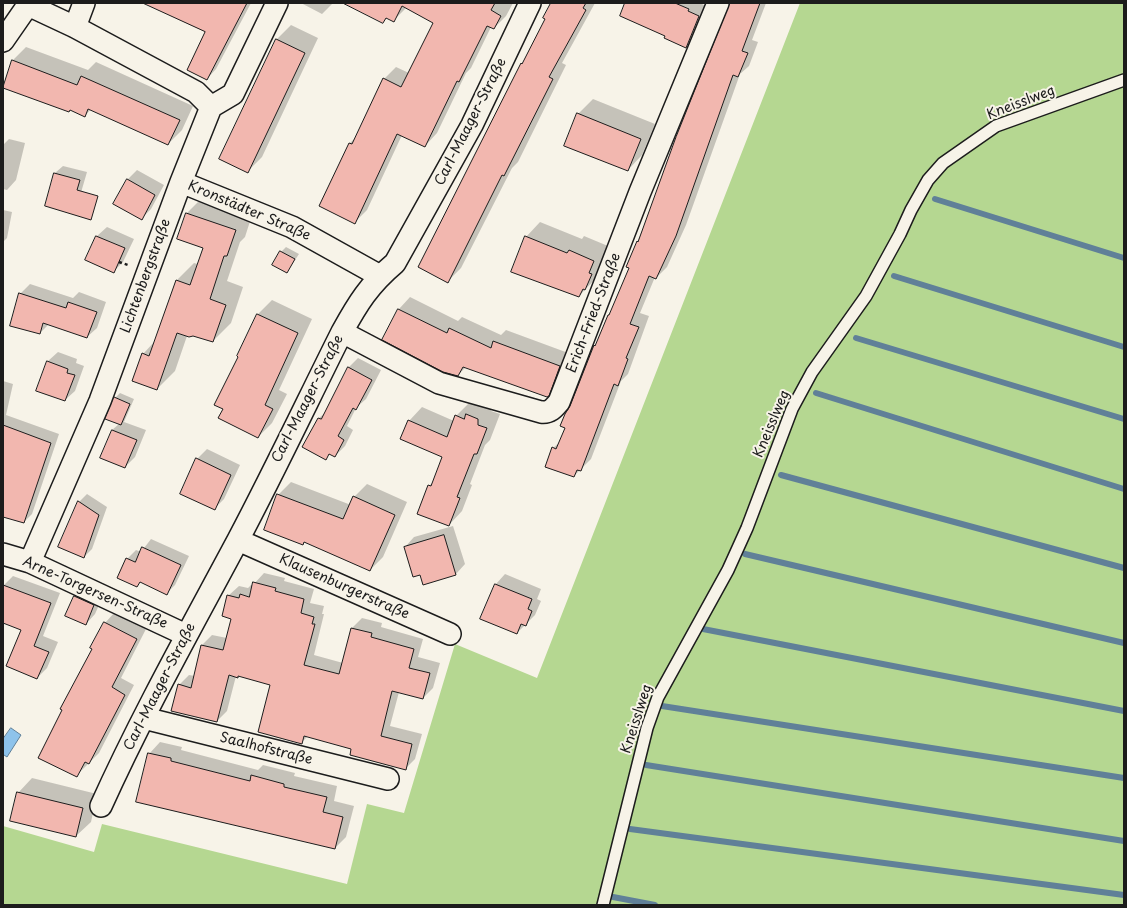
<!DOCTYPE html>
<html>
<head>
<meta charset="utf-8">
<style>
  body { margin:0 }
  #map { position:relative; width:1127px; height:908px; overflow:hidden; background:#f7f3e8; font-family:"Playpen Sans",sans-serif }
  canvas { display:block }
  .frame { position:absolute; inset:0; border:4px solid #1c1c1c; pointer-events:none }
</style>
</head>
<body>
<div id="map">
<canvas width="1127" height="908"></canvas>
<div class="frame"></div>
</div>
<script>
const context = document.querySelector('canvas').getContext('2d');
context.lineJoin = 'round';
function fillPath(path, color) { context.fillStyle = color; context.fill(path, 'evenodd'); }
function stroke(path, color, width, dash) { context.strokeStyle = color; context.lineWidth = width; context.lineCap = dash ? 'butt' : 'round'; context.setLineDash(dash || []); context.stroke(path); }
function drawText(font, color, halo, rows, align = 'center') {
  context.font = font + ' "Playpen Sans",sans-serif'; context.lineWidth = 4; context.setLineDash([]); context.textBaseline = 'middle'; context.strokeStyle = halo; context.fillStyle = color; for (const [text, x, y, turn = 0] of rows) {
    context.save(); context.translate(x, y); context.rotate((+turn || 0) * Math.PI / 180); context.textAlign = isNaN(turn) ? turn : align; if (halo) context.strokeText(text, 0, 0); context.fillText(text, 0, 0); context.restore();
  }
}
const green = new Path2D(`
  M 800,3 L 1124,3 L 1124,905 L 3,905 L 3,826 L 94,852 L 102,824 L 347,884 L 367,804 L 404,813 L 455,644 L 537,678 Z`);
const water = new Path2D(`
  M 11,728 L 21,735 L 7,757 L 4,755 L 3,756 L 3,739 Z`);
const shadow = new Path2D(`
  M 149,3 L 251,3 L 216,69 L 207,79 L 206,32 Z
  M 301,3 L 333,3 L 322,14 Z
  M 346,3 L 513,3 L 506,16 L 494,28 L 491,27 L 471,68 L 466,73 L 437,133 L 425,146 L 402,135 L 367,210 L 355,222 L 320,206 L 350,143 L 357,136 L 384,79 L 396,67 L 409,73 L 434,22 L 407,7 L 393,21 L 387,18 L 383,22 Z
  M 552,3 L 595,3 L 562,63 L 566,65 L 518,162 L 512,168 L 461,268 L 448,281 L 521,64 L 525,60 L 546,19 Z
  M 626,3 L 700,3 L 708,7 L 696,38 L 686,47 L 666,35 Z
  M 741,3 L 766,3 L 752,40 L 758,42 L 749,66 L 740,74 L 686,225 L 667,267 L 656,278 L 655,277 L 640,313 L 649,316 L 628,374 L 621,381 L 591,459 L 574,476 L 553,448 L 561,441 L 566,428 L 571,407 L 595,346 L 597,343 L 608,315 L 612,312 L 630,267 L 637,242 Z
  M 291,25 L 318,38 L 262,157 L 248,171 L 276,40 Z
  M 26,47 L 88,70 L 96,62 L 193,106 L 182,130 L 168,144 L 91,109 L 85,116 L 70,109 L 68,111 L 3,87 L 12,61 Z
  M 593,99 L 655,124 L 642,155 L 628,170 L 578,114 Z
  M 9,139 L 25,143 L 16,180 L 7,190 L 3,189 L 3,145 Z
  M 63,166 L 87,172 L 80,196 L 55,173 Z
  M 137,170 L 164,185 L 151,209 L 141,219 L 127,180 Z
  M 205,195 L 253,212 L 245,237 L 240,242 L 227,281 L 243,287 L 231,323 L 213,341 L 193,335 L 187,336 L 175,371 L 157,389 L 143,354 L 155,341 L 176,281 L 194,263 L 198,264 L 204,247 L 187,213 Z
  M 3,210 L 12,212 L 7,238 L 3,242 Z
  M 540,222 L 582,239 L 584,236 L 608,246 L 603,258 L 606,259 L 600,274 L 579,296 L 526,237 Z
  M 107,227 L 134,239 L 123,262 L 113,272 L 87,260 L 97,236 Z
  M 286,247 L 299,254 L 287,272 L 281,252 Z
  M 30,284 L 73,298 L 79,292 L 106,302 L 97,328 L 87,337 L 49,324 L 40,333 L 20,294 Z
  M 410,297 L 458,321 L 462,317 L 501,335 L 506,330 L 571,354 L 559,384 L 547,396 L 466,367 L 458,375 L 384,339 L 399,309 Z
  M 272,300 L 312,319 L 279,390 L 287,394 L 272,423 L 258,437 L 240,357 L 258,314 Z
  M 58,352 L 77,359 L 76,363 L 84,366 L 75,391 L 65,400 L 48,361 Z
  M 358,358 L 381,370 L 366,399 L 356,408 L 347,426 L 353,430 L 345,446 L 335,456 L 331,453 L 325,459 L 304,447 L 319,418 L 327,411 L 348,368 Z
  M 3,381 L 13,384 L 6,415 L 59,434 L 32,514 L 24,522 L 3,516 Z
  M 120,393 L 134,399 L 124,422 L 146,430 L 135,457 L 125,467 L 112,430 L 119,424 L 115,398 Z
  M 480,401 L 493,406 L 491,411 L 500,414 L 490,440 L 485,445 L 470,484 L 472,485 L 462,511 L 449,525 L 429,486 L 435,480 L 444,457 L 409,421 L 422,407 L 454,421 L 456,416 L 469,403 L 476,405 Z
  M 207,449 L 240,465 L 224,499 L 214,509 L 197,459 Z
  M 291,482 L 351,505 L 354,497 L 367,484 L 407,502 L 383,557 L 370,570 L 305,541 L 303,544 L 278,495 Z
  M 87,494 L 107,507 L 92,549 L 84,557 L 79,502 Z
  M 453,526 L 465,564 L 456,574 L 421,573 L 405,547 L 414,537 Z
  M 151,539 L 189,556 L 175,585 L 167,593 L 141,581 L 137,586 L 127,559 L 136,550 L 141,552 Z
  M 264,573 L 285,578 L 284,581 L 314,589 L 310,603 L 324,606 L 322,614 L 324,614 L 314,655 L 343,663 L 352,628 L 362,618 L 382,623 L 381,627 L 423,639 L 418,657 L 440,663 L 433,688 L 423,698 L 399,692 L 390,726 L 422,734 L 415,759 L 405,769 L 352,748 L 308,736 L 301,743 L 271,684 L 239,675 L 236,676 L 227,711 L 217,721 L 179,685 L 189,675 L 195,676 L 202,645 L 212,635 L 227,638 L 232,618 L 228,596 L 239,586 L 248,588 L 251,585 L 253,585 Z
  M 505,574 L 541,589 L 537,599 L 541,601 L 535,615 L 517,633 L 482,618 L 496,584 Z
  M 13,576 L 60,593 L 43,636 L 58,642 L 47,668 L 37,678 L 22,629 L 3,621 L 3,586 Z
  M 84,587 L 103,596 L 95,614 L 86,624 L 75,596 Z
  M 114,613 L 146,629 L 121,678 L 134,685 L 99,753 L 76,776 L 94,649 L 105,623 Z
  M 160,742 L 182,747 L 181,750 L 258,770 L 263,765 L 295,773 L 294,776 L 337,786 L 334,801 L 354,806 L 346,837 L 335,848 L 149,754 Z
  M 32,778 L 97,794 L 91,822 L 76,836 L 18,793 Z`);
const stream = new Path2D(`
  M 935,199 L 1124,258
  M 894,276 L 1124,347
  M 856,338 L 1124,419
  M 816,393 L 1124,489
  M 781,475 L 1124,568
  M 745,554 L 1124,643
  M 703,629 L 1124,711
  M 662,706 L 1124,778
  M 646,765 L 1124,841
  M 630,829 L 1124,895
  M 613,897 L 655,905`);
const building = new Path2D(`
  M 143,3 L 247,3 L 207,80 L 187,70 L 205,32 Z
  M 343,3 L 495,3 L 491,10 L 501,16 L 494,29 L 487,26 L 459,82 L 457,81 L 425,147 L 397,134 L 355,224 L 319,206 L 349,143 L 352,144 L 383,78 L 401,87 L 433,23 L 402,6 L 394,22 L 386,18 L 383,23 Z
  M 551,3 L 586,3 L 583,8 L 586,10 L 549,77 L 553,79 L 504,176 L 502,175 L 448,283 L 418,267 L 521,63 L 522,64 L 545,19 L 543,18 Z
  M 625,3 L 675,3 L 689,9 L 688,11 L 699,16 L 686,48 L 664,38 L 665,36 L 620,16 Z
  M 730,3 L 760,3 L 742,51 L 748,53 L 738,77 L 733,75 L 676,236 L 656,279 L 649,276 L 630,324 L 639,327 L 626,358 L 628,359 L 618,386 L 614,384 L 581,471 L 577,470 L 574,477 L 545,467 L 552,447 L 556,449 L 565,428 L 560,426 L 565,414 L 570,406 L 594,345 L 595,346 L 608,315 L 609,315 L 629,268 L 626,267 L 637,241 L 638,242 L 676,137 Z
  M 276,39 L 305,53 L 248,173 L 219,159 Z
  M 12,60 L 77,85 L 81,76 L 180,120 L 168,145 L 88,109 L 85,117 L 70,110 L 69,112 L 3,88 Z
  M 577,113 L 641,139 L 628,171 L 564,146 Z
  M 54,173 L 80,180 L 77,190 L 98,196 L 91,220 L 45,206 Z
  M 127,179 L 155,195 L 142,220 L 113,204 Z
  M 186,213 L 236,230 L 227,256 L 224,256 L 210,299 L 226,305 L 213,342 L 193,336 L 189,337 L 177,333 L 157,390 L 132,381 L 142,353 L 149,356 L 176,280 L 190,285 L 203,248 L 177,239 Z
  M 96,236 L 125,248 L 114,273 L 85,260 Z
  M 525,236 L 567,253 L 569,250 L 594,261 L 589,273 L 592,274 L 585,290 L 583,289 L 579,297 L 511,272 Z
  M 280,251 L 295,259 L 287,273 L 272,265 Z
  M 19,293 L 66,308 L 68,302 L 97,312 L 87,338 L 43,323 L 40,334 L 10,326 Z
  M 398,309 L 447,333 L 449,328 L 491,348 L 493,341 L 560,366 L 549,396 L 547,397 L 463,367 L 458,376 L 443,372 L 382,340 Z
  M 257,314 L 298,333 L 265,405 L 273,409 L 258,438 L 218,418 L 223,409 L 214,405 L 238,357 L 237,356 Z
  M 47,361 L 68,369 L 67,373 L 75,375 L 65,401 L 36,391 Z
  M 348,367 L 372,380 L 356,410 L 353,408 L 338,436 L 344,440 L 335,457 L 329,454 L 326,460 L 302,447 L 318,418 L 321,419 Z
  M 114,397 L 130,404 L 121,425 L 105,419 Z
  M 466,414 L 478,419 L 478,425 L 487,428 L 477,454 L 474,454 L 457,497 L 460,498 L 449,526 L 417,514 L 428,485 L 431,486 L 442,457 L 400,439 L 408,420 L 447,437 L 455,415 L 464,419 Z
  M 3,425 L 51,443 L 24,523 L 3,517 Z
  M 112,430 L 137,440 L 125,468 L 100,458 Z
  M 196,458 L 231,475 L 215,510 L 180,494 Z
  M 277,494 L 343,519 L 353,496 L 395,515 L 370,571 L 304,542 L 303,545 L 264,530 Z
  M 78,501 L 99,515 L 84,558 L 58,547 Z
  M 444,535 L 456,575 L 423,585 L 420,575 L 413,577 L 404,547 Z
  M 142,547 L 181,565 L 167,595 L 140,582 L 137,587 L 117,578 L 126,558 L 135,562 Z
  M 253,582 L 276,588 L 275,591 L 304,599 L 301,613 L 314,617 L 312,624 L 315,624 L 304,665 L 339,674 L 351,628 L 372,633 L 371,637 L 414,649 L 409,668 L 430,673 L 423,699 L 392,691 L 381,736 L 412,744 L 406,770 L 350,755 L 351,749 L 304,736 L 302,744 L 258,732 L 270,685 L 238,676 L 238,678 L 229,675 L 217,722 L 171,711 L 178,684 L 191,688 L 201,645 L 223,650 L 231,619 L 222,616 L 227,595 L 239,598 L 240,594 L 249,597 Z
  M 495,584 L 532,599 L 528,609 L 532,611 L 526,626 L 521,624 L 517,634 L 480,619 Z
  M 3,585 L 51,603 L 34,646 L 49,652 L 37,679 L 6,666 L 21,630 L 3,623 Z
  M 74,596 L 94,605 L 86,625 L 65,616 Z
  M 104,622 L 137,639 L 112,687 L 125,695 L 89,764 L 85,762 L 77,777 L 38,758 L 62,710 L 60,709 L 92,649 L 90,648 Z
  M 148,753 L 171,758 L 171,761 L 250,781 L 251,775 L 284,784 L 284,787 L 327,797 L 323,812 L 343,817 L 335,849 L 136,802 Z
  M 17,792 L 83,808 L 76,837 L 10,821 Z`);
const path = new Path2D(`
  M 119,262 L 128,265`);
const service = new Path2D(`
  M 603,905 L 647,728 L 658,697 L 728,570 L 747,528 L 792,409 L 812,372 L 866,296 L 900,234 L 911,210 L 928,180 L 943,163 L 996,126 L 1124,80`);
const minor = new Path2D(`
  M 26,3 L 28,5 L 75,27 L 196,92 L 211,107
  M 75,27 L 84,3
  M 3,41 L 28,5
  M 181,182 L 292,227 L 380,276
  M 342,332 L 439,383 L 541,412 C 550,413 554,408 559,402 L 640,192 L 718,3
  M 238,540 L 450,634
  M 3,554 L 30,562 L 186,635
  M 30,562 L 100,401 L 181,182 L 211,107 L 233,94 L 277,3
  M 144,718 L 388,779
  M 101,806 C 142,715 191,628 238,540 C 274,472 307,402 342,332 C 358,303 369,285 395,263 L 472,125 L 530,3`);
const streetNames = [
  ["Kneisslweg",1021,103,-21],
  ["Carl-Maager-Straße",471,122,-63],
  ["Kronstädter Straße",249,211,23],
  ["Lichtenbergstraße",146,276,-70],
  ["Erich-Fried-Straße",594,313,-69],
  ["Carl-Maager-Straße",308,399,-63],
  ["Kneisslweg",772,424,-67],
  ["Klausenburgerstraße",344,587,24],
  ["Arne-Torgersen-Straße",95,593,24],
  ["Carl-Maager-Straße",160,687,-63],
  ["Kneisslweg",637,719,-72],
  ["Saalhofstraße",266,749,14]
];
fillPath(green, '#b5d791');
fillPath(water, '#8ec3eb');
stroke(water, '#608098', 1);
fillPath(shadow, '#0003');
stroke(stream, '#608098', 6);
fillPath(building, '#f2b7af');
stroke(building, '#1c1c1c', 1);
stroke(service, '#1c1c1c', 14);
stroke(minor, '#1c1c1c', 24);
stroke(path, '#1c1c1c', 2.5, [3, 3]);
stroke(service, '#f7f3e8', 11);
stroke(minor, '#f7f3e8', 21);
drawText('14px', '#1c1c1c', '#f7f3e8', streetNames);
</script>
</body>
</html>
